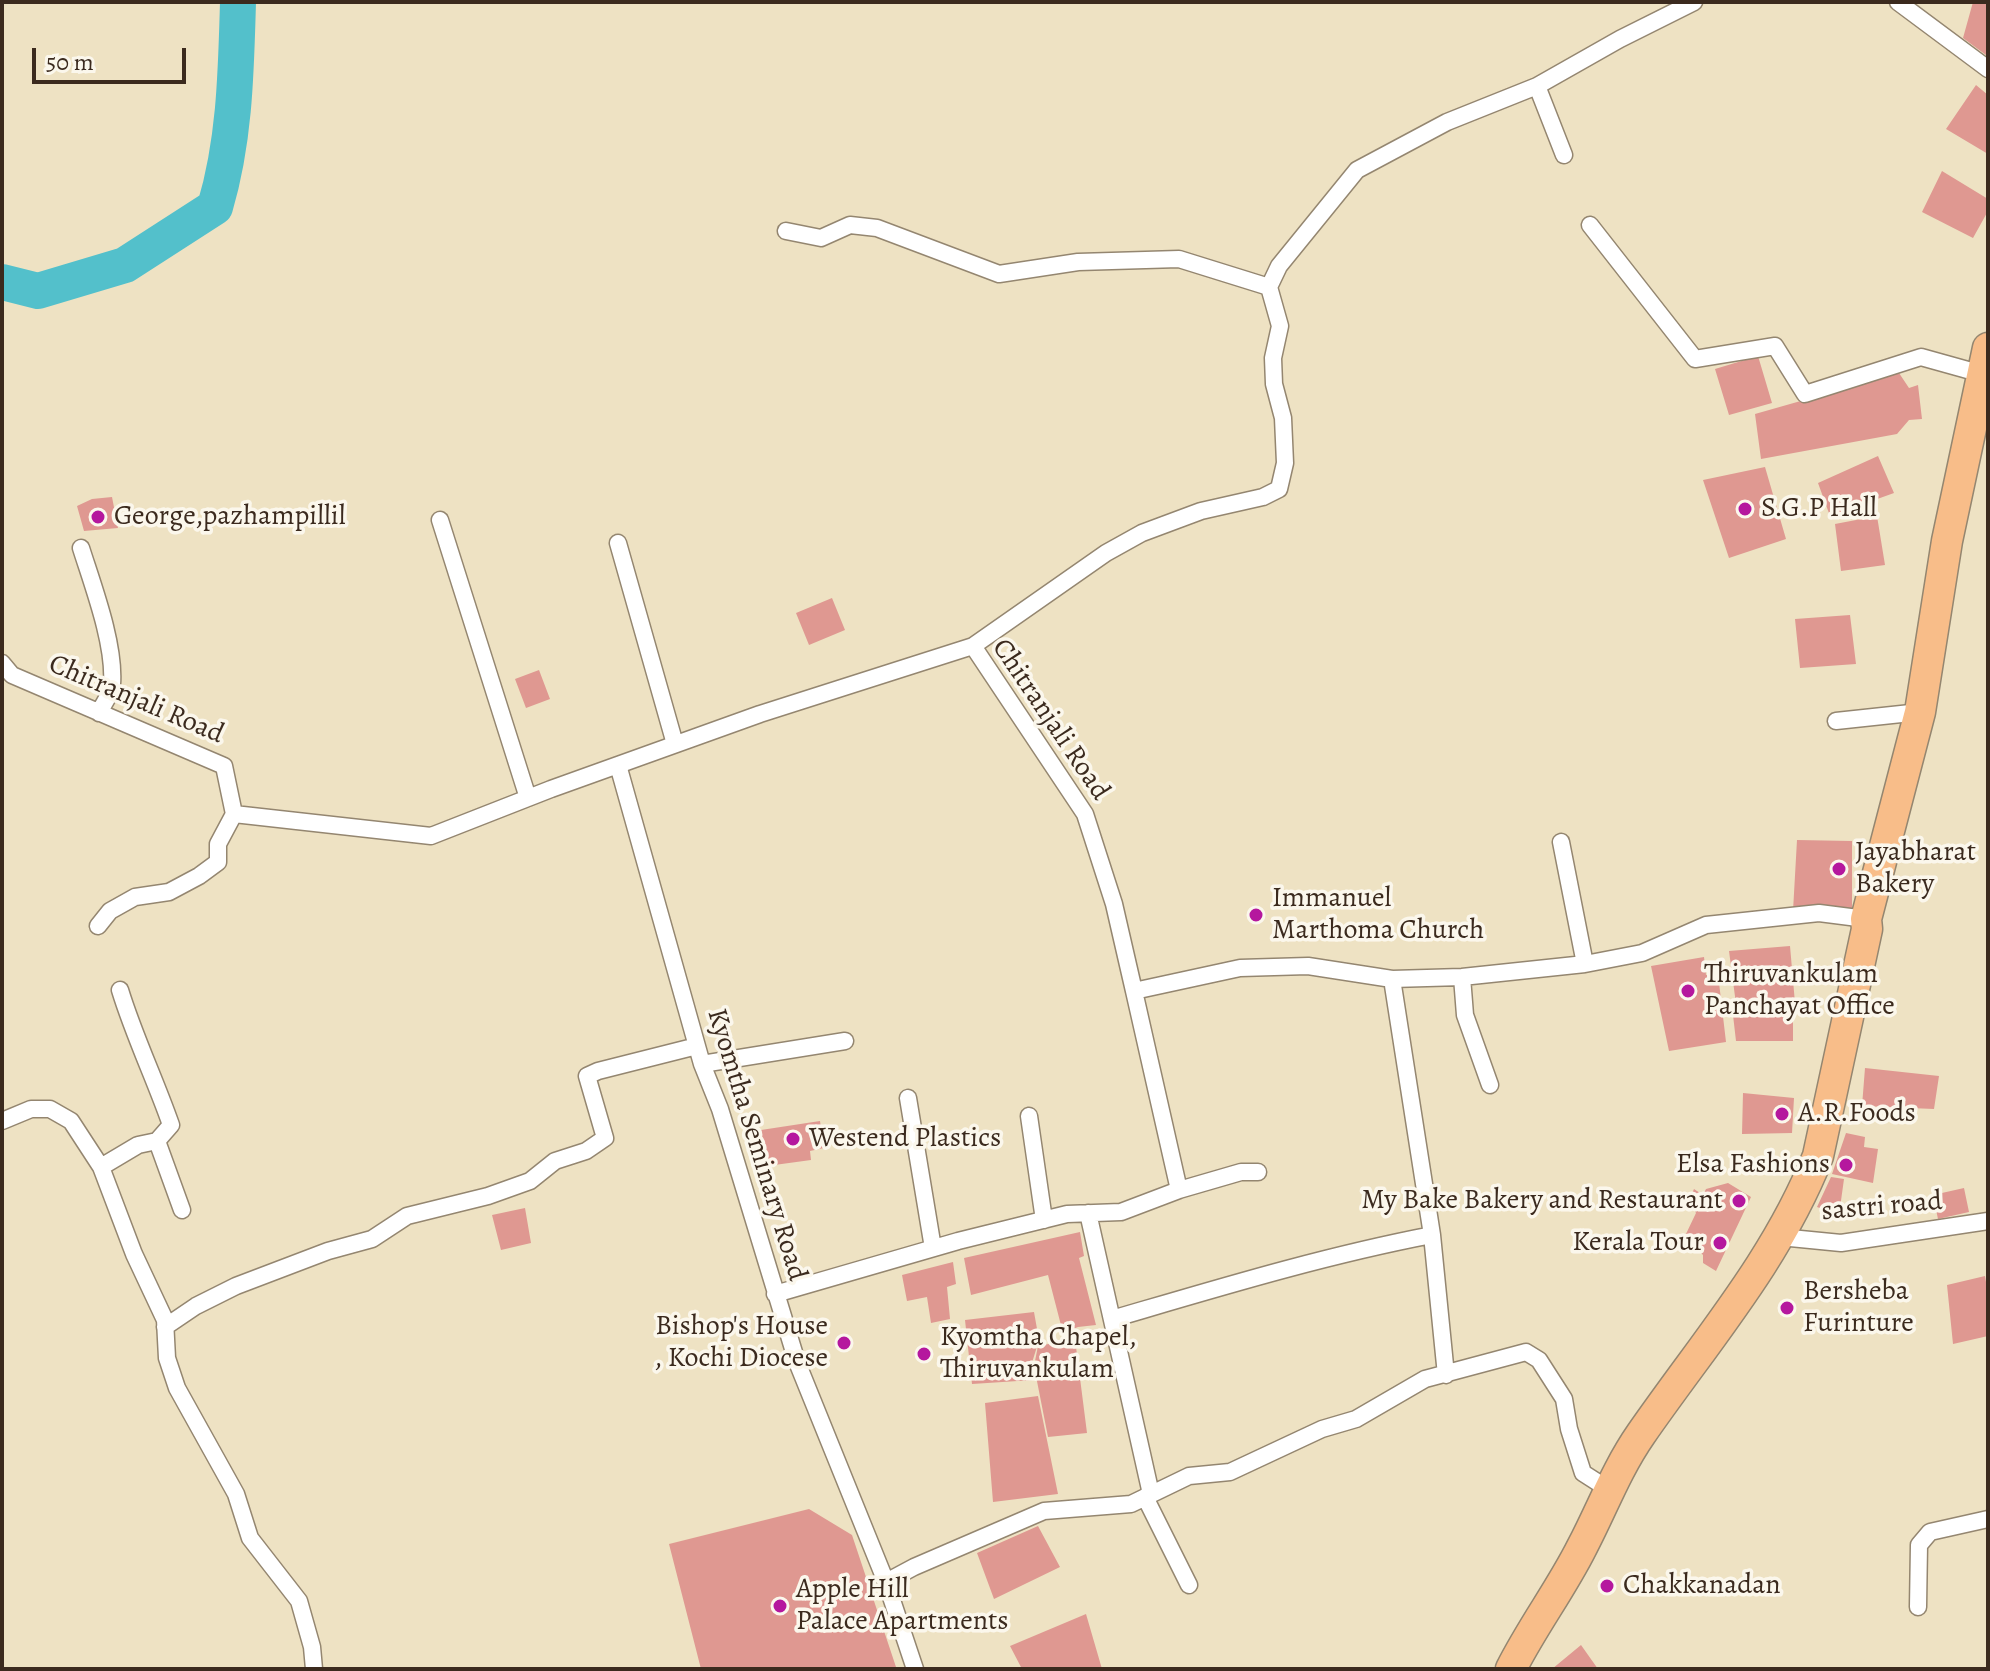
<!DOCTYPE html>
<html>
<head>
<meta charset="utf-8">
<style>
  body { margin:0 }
  #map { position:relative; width:1990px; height:1671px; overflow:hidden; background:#eee2c3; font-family:Alegreya,serif }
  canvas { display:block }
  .frame { position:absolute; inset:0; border:4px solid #3b2a1e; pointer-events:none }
  .scale { position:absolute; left:32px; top:48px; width:154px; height:36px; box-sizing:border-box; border:4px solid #3b2a1e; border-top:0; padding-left:10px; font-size:24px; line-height:28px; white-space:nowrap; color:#3b2a1e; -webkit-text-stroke:6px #fbf7ec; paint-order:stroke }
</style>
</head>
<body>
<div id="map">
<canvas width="1990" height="1671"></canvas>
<div class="frame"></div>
<div class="scale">50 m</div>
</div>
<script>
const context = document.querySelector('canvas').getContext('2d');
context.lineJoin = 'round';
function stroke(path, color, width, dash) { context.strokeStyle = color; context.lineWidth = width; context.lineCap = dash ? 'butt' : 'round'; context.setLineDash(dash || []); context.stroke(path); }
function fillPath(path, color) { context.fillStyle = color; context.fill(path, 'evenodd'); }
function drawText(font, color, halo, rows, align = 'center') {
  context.font = font + ' Alegreya,serif'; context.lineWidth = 7; context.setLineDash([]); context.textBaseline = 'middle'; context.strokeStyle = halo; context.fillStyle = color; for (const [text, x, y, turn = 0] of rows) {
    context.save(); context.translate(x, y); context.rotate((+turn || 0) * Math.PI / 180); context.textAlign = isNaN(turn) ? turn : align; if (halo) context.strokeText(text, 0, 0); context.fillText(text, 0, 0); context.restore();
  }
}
const river = new Path2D(`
  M 2,282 L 38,291 L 125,265 L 215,207 C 235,140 236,71 238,2`);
const building = new Path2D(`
  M 1973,2 L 1988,2 L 1986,55 L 1963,38 Z
  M 1976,85 L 1988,95 L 1988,154 L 1946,129 Z
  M 1942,171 L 1988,199 L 1988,211 L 1973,238 L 1922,212 Z
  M 1758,356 L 1772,403 L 1729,415 L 1715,369 Z
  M 1899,373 L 1909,388 L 1918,385 L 1922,419 L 1909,420 L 1897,434 L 1761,459 L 1755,414 Z
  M 1878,456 L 1894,493 L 1830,516 L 1818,483 Z
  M 1765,467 L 1786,539 L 1729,558 L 1703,480 Z
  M 112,497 L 118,528 L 84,531 L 77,506 L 92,499 Z
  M 1877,516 L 1885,565 L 1841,571 L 1835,524 Z
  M 832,598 L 845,630 L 809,645 L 796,613 Z
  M 1850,615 L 1856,664 L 1800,668 L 1795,619 Z
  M 539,670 L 550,699 L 526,708 L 515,679 Z
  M 1797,840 L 1852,841 L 1852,909 L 1813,907 L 1793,911 Z
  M 1790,946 L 1795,1003 L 1736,1004 L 1729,951 Z
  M 1704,957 L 1706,975 L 1718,974 L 1726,1042 L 1669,1051 L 1651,966 Z
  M 1733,1015 L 1793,1016 L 1793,1041 L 1736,1041 Z
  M 1865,1068 L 1939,1076 L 1934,1109 L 1862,1106 Z
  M 1743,1093 L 1794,1098 L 1792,1133 L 1742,1134 Z
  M 820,1121 L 824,1148 L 810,1151 L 811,1160 L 767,1166 L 761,1130 Z
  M 1846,1133 L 1865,1137 L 1864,1147 L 1878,1149 L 1873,1183 L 1832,1174 Z
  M 1831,1177 L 1844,1179 L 1839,1215 L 1817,1207 Z
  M 1728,1183 L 1751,1197 L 1716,1271 L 1703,1263 L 1703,1255 L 1685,1236 L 1696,1213 L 1689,1200 L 1694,1189 L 1703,1195 L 1706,1189 Z
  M 1964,1188 L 1969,1212 L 1938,1219 L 1933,1195 Z
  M 525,1208 L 531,1243 L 501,1250 L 492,1215 Z
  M 1080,1232 L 1084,1256 L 1079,1258 L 1096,1325 L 1078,1327 L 1063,1333 L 1048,1275 L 971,1295 L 964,1258 Z
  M 953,1262 L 956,1284 L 947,1287 L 950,1319 L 931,1323 L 927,1297 L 907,1301 L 902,1275 Z
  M 1985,1276 L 1988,1294 L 1988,1336 L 1953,1344 L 1947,1285 Z
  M 1034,1312 L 1039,1340 L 1031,1366 L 1033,1380 L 972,1384 L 965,1320 Z
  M 1075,1339 L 1087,1433 L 1048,1437 L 1034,1366 L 1038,1346 Z
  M 1038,1396 L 1058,1494 L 993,1502 L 985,1403 Z
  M 809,1509 L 852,1535 L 896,1667 L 887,1669 L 701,1669 L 669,1544 Z
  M 1038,1526 L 1060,1567 L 994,1599 L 977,1553 Z
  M 1086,1614 L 1102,1669 L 1022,1669 L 1010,1646 Z
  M 1581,1645 L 1598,1669 L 1552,1669 Z`);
const street = new Path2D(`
  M 1898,2 L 1988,69
  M 1537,86 L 1564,155
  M 1590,225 L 1695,359 L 1775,346 L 1805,394 L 1921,357 L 1982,374
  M 786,231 L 821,238 L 850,225 L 877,228 L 999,274 L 1078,262 L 1179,259 L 1269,287
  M 440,520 L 528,798
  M 618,543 L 675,744
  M 81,548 C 93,586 115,644 112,684 C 112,693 103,704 99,713
  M 973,646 L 1106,553 L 1142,533 L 1201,511 L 1263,497 L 1279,489 L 1285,463 L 1283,418 L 1274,384 L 1273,358 L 1280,326 L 1269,287 L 1279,266 L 1357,170 L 1447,122 L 1537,86 L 1620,39 L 1694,2
  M 2,663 L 12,675 L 224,766 L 234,814 L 431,836 L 551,789 L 760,714 L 973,646 L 1085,814 L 1114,904 L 1134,991 L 1240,968 L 1308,966 L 1392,979 L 1462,977 L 1585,964 L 1642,953 L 1706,925 L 1819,913 L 1866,919
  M 1836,721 L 1920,712
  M 618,765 L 702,1064 L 720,1109 L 797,1362 L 886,1582 L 915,1669
  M 1561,842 L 1585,964
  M 98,926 L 110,911 L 135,897 L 169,892 L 199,876 L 218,862 L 218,844 L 234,814
  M 1462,977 L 1465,1015 L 1490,1085
  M 1392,979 L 1432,1235
  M 702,1064 L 845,1041
  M 908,1098 L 933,1248
  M 1029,1116 L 1044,1220
  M 2,1121 L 31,1109 L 50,1109 L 71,1121 L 101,1167 L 134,1254 L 165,1320 L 167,1358 L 177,1388 L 236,1494 L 250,1538 L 299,1601 L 312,1647 L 314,1669
  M 157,1141 L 182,1210
  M 101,1167 L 138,1145 L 157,1141 L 171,1125 C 155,1079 134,1036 120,990
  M 1179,1190 L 1241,1172 L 1258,1172
  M 1088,1213 L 1151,1494
  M 1780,1237 L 1841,1243 L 1988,1221
  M 775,1294 L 958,1241 L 1067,1214 L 1121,1212 L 1179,1190 L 1134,991
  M 1112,1319 C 1218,1288 1323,1256 1432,1235 L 1446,1375
  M 165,1327 L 196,1306 L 236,1286 L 328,1251 L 372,1239 L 407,1216 L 488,1196 L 530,1181 L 555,1161 L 586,1151 L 605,1138 L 587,1076 L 598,1071 L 697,1046
  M 1145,1497 L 1189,1585
  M 886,1582 L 914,1567 L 1044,1511 L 1131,1504 L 1189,1476 L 1230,1472 L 1322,1429 L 1356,1419 L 1425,1379 L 1526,1352 L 1539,1360 L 1564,1399 L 1569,1429 L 1583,1473 L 1608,1489
  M 1918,1607 L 1919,1545 L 1930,1532 L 1988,1519`);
const highway = new Path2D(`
  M 1511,1669 C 1532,1627 1561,1589 1582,1547 C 1602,1509 1616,1470 1641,1434 C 1704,1343 1777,1260 1818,1156 L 1867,929 L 1866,919 L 1920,712 L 1947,541 L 1988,348`);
const markers = [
  [1745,509,8,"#b5179e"],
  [98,517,8,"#b5179e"],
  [1839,869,8,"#b5179e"],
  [1256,915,8,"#b5179e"],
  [1688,991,8,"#b5179e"],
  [1782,1114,8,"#b5179e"],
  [793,1139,8,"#b5179e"],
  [1846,1165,8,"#b5179e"],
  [1739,1201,8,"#b5179e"],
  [1720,1243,8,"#b5179e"],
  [1787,1308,8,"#b5179e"],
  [844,1343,8,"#b5179e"],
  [924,1354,8,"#b5179e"],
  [1607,1586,8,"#b5179e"],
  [780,1606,8,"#b5179e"]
];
const poiNames = [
  ["S.G.P Hall",1761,509],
  ["George,pazhampillil",114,517],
  ["Jayabharat",1855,853],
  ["Bakery",1855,885],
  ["Immanuel",1272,899],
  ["Marthoma Church",1272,931],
  ["Thiruvankulam",1704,975],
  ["Panchayat Office",1704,1007],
  ["A.R.Foods",1798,1114],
  ["Westend Plastics",809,1139],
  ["Elsa Fashions",1830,1165,"right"],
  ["My Bake Bakery and Restaurant",1723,1201,"right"],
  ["Kerala Tour",1704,1243,"right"],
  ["Bersheba",1803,1292],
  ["Furinture",1803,1324],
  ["Bishop's House",828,1327,"right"],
  [", Kochi Diocese",828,1359,"right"],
  ["Kyomtha Chapel,",940,1338],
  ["Thiruvankulam",940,1370],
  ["Chakkanadan",1623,1586],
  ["Apple Hill",796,1590],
  ["Palace Apartments",796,1622]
];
const streetNames = [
  ["Chitranjali Road",136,700,23],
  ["Chitranjali Road",1050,720,56],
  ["Kyomtha Seminary Road",756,1145,73],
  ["sastri road",1882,1207,-5]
];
stroke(river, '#53c0cb', 36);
fillPath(building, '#df9891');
stroke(street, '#948670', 19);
stroke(highway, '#948670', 33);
stroke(street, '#fff', 16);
stroke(highway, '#f8bd89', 30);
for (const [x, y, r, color] of markers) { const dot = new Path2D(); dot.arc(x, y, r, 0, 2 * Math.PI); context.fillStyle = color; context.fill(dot); stroke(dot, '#fbf7ec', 3); }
drawText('28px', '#3b2a1e', '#fbf7ec', poiNames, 'left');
drawText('28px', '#3b2a1e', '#fbf7ec', streetNames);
</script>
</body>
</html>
